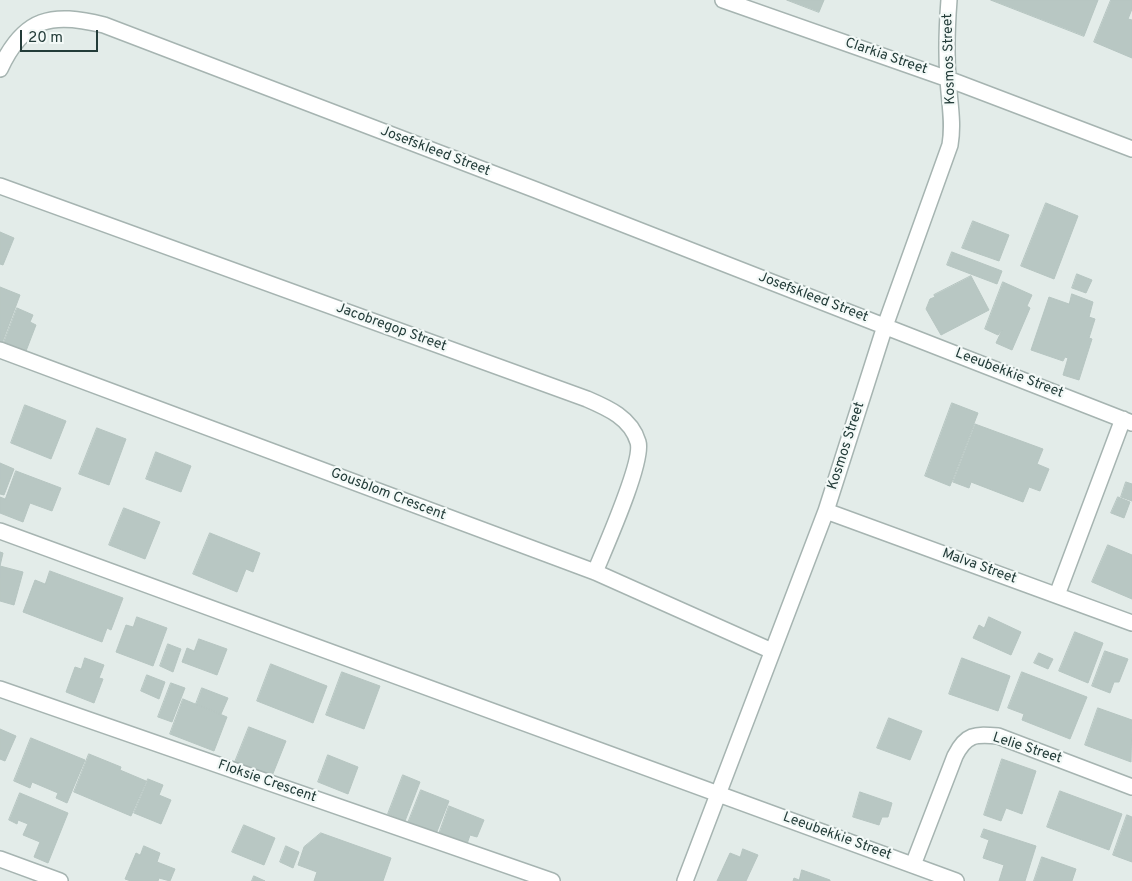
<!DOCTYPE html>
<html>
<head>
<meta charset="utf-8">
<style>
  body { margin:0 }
  #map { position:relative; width:1132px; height:881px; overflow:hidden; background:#e3ece9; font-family:Overpass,sans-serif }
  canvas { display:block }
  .scale { position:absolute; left:20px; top:30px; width:78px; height:22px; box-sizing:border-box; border:2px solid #233c39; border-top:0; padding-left:6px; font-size:15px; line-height:18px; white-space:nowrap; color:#233c39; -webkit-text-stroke:4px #f3f9f7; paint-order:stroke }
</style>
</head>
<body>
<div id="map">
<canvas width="1132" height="881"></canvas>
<div class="scale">20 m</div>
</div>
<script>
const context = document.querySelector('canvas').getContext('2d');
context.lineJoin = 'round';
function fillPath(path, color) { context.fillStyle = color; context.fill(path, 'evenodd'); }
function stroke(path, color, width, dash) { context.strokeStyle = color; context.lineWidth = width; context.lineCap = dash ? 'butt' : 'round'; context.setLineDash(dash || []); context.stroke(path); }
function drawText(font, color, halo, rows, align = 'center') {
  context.font = font + ' Overpass,sans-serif'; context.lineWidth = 4.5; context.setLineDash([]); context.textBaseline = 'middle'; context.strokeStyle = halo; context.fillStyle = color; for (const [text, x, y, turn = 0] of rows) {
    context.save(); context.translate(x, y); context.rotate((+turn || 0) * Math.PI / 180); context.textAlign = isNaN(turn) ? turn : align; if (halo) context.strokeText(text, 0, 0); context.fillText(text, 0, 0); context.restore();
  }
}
const building = new Path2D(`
  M 787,0 L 824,0 L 819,12 Z
  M 991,0 L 1098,0 L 1084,36 Z
  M 1111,0 L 1132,0 L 1132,9 L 1128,19 L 1132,20 L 1132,58 L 1094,42 Z
  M 1046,203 L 1078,216 L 1054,279 L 1021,266 Z
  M 973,221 L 1009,235 L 999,261 L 962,248 Z
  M 0,232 L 14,238 L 3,265 L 0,264 Z
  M 952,252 L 1002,271 L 997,284 L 947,265 Z
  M 1077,274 L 1092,280 L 1086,293 L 1072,288 Z
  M 971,276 L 989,310 L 941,335 L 926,309 L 930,299 L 935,297 L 934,295 Z
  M 1003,282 L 1032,295 L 1027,306 L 1030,308 L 1012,350 L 996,343 L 1002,330 L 998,335 L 985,329 Z
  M 0,287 L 20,295 L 2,343 L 0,342 Z
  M 1072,294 L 1093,302 L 1089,317 L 1095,319 L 1089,338 L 1092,339 L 1079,380 L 1063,375 L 1068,358 L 1065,357 L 1063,361 L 1031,350 L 1049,297 L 1069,304 Z
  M 17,308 L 33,315 L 30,322 L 36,325 L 26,351 L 4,342 Z
  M 952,403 L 978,413 L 950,486 L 925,476 Z
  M 25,405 L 66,421 L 51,459 L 11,443 Z
  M 975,424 L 1043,449 L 1037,464 L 1049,469 L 1040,491 L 1029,487 L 1023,502 L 971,482 L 969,488 L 953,482 Z
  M 97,428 L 126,439 L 109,485 L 79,474 Z
  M 156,452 L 191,466 L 181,492 L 146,479 Z
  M 0,463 L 14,469 L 4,495 L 0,494 Z
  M 16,471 L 61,488 L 52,511 L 30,503 L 23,522 L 0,513 L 0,497 L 5,499 Z
  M 1126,482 L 1132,484 L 1132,501 L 1121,497 Z
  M 1118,497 L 1130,502 L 1124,518 L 1111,513 Z
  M 124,508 L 160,522 L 145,559 L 109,545 Z
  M 210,533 L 260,553 L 253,572 L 246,569 L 237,592 L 193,574 Z
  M 1108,545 L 1132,555 L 1132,599 L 1092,582 Z
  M 0,552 L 3,553 L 0,566 L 23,572 L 14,605 L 0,601 Z
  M 50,571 L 123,598 L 111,630 L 107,628 L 102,642 L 23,612 L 35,580 L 45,584 Z
  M 137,617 L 167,628 L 153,666 L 116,652 L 126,625 L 133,627 Z
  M 989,617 L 1021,632 L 1011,655 L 973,638 L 979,625 L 984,628 Z
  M 1075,632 L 1103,643 L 1088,683 L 1059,671 Z
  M 199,639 L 227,649 L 217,675 L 182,662 L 187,648 L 194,651 Z
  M 168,644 L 181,649 L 173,672 L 160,666 Z
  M 1105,651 L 1128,659 L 1119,682 L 1114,682 L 1110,693 L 1092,686 Z
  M 1039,653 L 1053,659 L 1048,669 L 1034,663 Z
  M 85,658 L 104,665 L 99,678 L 103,679 L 94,703 L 66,692 L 75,667 L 81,669 Z
  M 962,658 L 1010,676 L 998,711 L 949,694 Z
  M 271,664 L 327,686 L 313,723 L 257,701 Z
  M 342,672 L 380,686 L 364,729 L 326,715 Z
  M 1022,672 L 1087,697 L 1070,739 L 1022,720 L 1024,714 L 1008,708 Z
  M 147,675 L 165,682 L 159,699 L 141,691 Z
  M 171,683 L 185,688 L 172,722 L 158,717 Z
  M 202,688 L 228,698 L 221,714 L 196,704 Z
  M 183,699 L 227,717 L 214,751 L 170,734 Z
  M 1098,708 L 1132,720 L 1131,762 L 1085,745 Z
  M 889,718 L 922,731 L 910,760 L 877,748 Z
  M 249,727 L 286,741 L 272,776 L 235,762 Z
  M 0,729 L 16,736 L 5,761 L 0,759 Z
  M 31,738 L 85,760 L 67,803 L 56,798 L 58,793 L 32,782 L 30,788 L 14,781 Z
  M 89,754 L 121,767 L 120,770 L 146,781 L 131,816 L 74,792 Z
  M 328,755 L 358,767 L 348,794 L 318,782 Z
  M 1002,759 L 1036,771 L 1022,814 L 1006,808 L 1001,821 L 984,815 Z
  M 403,775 L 420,782 L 405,821 L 388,814 Z
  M 148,779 L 163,785 L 159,795 L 171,800 L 161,824 L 134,813 Z
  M 421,790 L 449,801 L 436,834 L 408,823 Z
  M 1060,791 L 1122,814 L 1109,850 L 1047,827 Z
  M 860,792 L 892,803 L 888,817 L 882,817 L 879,825 L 853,817 Z
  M 20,793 L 68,813 L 48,863 L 34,857 L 40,842 L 23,835 L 28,824 L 18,820 L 17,824 L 9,820 Z
  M 449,806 L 484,820 L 477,837 L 470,835 L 467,844 L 439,834 Z
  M 1127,815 L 1132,817 L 1132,862 L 1113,855 Z
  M 244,825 L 275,838 L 264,865 L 232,852 Z
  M 984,829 L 1036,846 L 1025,881 L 999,881 L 1004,865 L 983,858 L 989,840 L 981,837 Z
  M 321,833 L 391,858 L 383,881 L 314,881 L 317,872 L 298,865 L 304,847 Z
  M 144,846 L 160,853 L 157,862 L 175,869 L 170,881 L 159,878 L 158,881 L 131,881 L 125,879 L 136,853 L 140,855 Z
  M 286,846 L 299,852 L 293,868 L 280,862 Z
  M 743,849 L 758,855 L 746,881 L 717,881 L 730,853 L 740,857 Z
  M 1042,857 L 1076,869 L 1072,881 L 1034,881 Z
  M 802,870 L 830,880 L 830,881 L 793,881 L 794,878 L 799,880 Z
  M 254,876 L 265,881 L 252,881 Z`);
const minor = new Path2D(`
  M 723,0 L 948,79 L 1132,149
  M 0,69 C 24,17 52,12 104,25 L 536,190 L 1132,423
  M 0,186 L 587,399 C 608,408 631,418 638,442 C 644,461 604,550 595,572
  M 0,350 L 595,572 L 772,651
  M 826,511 L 1132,623
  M 0,531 L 956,881
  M 1057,595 L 1123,419
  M 0,689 L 552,881
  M 0,859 L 60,881
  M 913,865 L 955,756 C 966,734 975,734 998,736 L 1132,787
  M 685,881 L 826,511 L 885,326 L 950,145 C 954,122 949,101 948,78 C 946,52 947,26 949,0`);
const streetNames = [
  ["Clarkia Street",886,57,19],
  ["Kosmos Street",950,59,-92],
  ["Josefskleed Street",435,152,21],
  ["Josefskleed Street",813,298,21],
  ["Jacobregop Street",391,328,20],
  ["Leeubekkie Street",1009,374,21],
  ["Kosmos Street",847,446,-72],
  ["Gousblom Crescent",388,495,21],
  ["Malva Street",979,567,20],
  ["Lelie Street",1027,749,18],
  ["Floksie Crescent",267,782,19],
  ["Leeubekkie Street",837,837,20]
];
fillPath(building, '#b8c7c3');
stroke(building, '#b6c5c1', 1);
stroke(minor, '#a6b4b1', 18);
stroke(minor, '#fff', 15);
drawText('14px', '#233c39', '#f3f9f7', streetNames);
</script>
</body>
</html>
